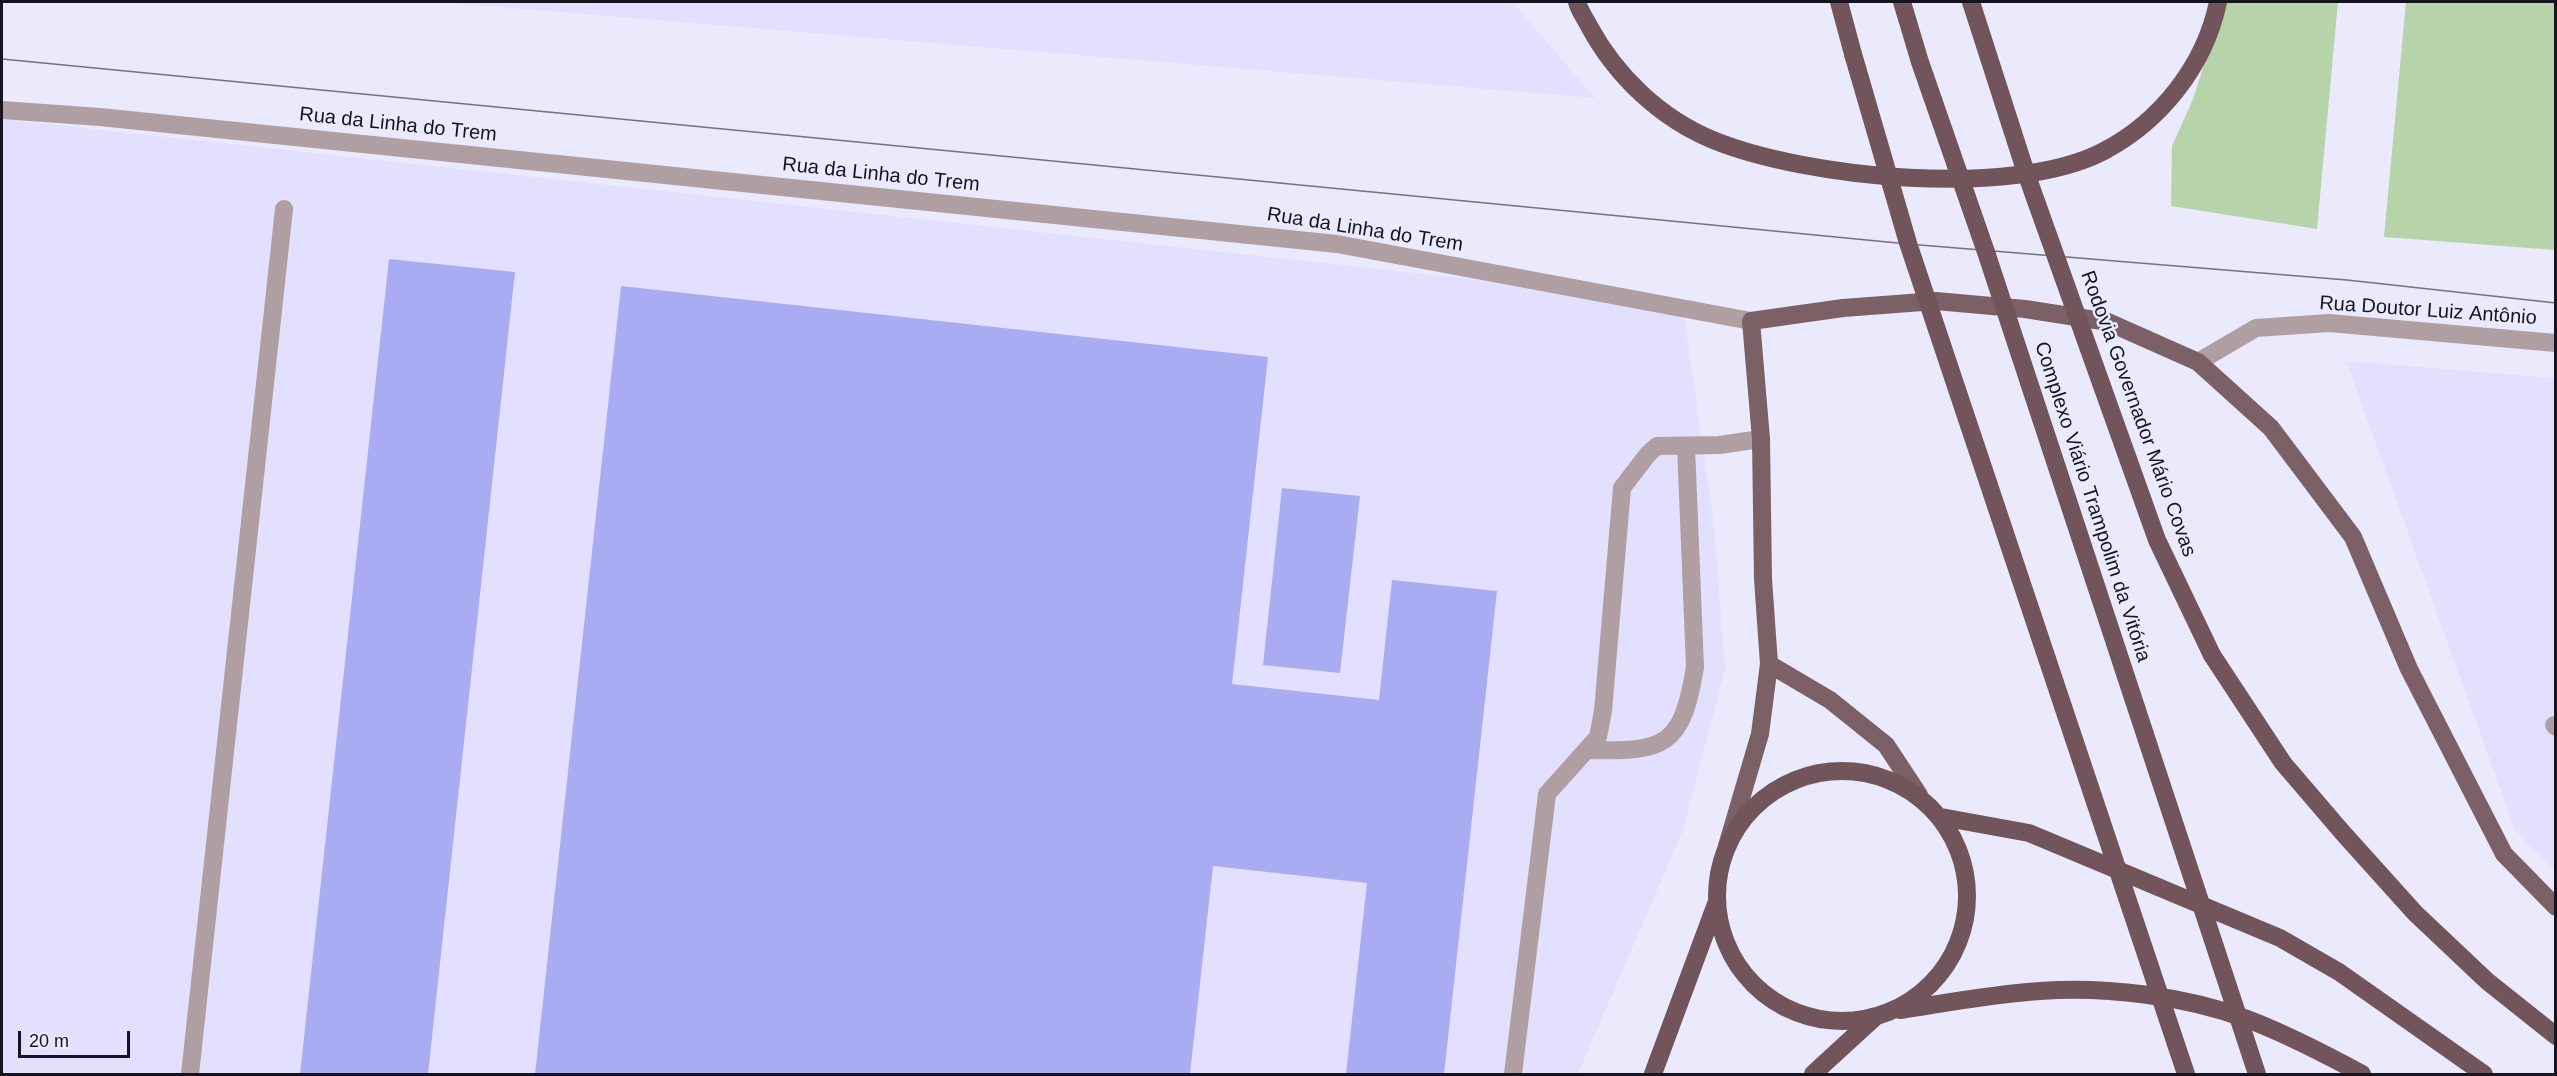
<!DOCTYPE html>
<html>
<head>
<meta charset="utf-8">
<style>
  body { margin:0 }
  #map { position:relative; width:2557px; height:1076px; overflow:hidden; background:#ebeafd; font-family:Arial,sans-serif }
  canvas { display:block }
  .frame { position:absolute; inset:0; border:3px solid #16141f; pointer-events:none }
  .scale { position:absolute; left:18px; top:1031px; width:112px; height:27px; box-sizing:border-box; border:3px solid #16141f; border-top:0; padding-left:8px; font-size:18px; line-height:21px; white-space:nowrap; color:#16141f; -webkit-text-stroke:4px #ebeafd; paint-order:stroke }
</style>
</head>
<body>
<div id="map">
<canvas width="2557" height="1076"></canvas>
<div class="frame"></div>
<div class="scale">20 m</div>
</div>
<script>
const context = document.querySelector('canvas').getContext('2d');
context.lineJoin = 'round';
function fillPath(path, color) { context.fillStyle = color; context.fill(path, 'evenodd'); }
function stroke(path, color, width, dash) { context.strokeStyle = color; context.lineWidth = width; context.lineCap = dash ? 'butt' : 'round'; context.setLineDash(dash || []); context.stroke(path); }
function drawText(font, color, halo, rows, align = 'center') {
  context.font = font + ' Arial,sans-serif'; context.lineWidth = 5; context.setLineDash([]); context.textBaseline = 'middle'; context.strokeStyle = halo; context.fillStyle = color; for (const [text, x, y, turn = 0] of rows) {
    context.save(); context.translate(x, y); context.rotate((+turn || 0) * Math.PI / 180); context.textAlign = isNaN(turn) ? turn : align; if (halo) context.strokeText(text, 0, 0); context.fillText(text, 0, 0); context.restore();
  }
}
const built = new Path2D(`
  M 440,2 L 1516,2 L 1516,6 L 1595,98 Z
  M 2,119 L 1682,302 L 1714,524 L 1725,669 L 1683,830 L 1578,1074 L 2,1074 Z
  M 2346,361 L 2555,378 L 2555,871 L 2515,830 Z`);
const green = new Path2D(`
  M 2224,2 L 2338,2 L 2317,229 L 2171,206 L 2172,146 L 2193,99 Z
  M 2406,2 L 2555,2 L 2555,250 L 2384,237 Z`);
const building = new Path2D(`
  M 389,259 L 515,272 L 428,1074 L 300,1074 Z
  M 621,286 L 1268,357 L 1232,684 L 1379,700 L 1392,580 L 1497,591 L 1444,1074 L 1346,1074 L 1367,883 L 1213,866 L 1190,1074 L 535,1074 Z
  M 1282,488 L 1360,496 L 1340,673 L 1263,665 Z`);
const service = new Path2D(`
  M 2554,725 L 2556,727
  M 1588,750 C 1665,752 1682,747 1695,667 L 1686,446
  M 190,1074 L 284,209
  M 1513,1074 L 1547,794 L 1598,737 L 1603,711 L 1622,488 L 1648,454 L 1657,446 L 1719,445 L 1761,439`);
const minor = new Path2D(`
  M 2,110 L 100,117 L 1337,244 L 1751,321
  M 2198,362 L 2256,328 L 2329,323 L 2556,343`);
const primary = new Path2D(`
  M 1769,664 L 1830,700 L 1886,745 L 1919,795
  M 1727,846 L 1760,734 L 1769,664 L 1763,579 L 1761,439 L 1751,321 L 1843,308 L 1936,301 L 2025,309 L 2108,322 L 2198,362 L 2271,428 L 2353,537 L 2409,669 L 2504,854 L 2556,907`);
const trunk = new Path2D(`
  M 1577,2 C 1579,10 1585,18 1589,26 C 1616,76 1660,118 1713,140 C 1806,178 2013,199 2104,151 C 2161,121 2205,65 2218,2
  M 1839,2 L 1853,54
  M 2212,655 L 2283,763 L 2343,833 L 2415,913 L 2487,981 L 2556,1036
  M1717 896a125 125 0 1 1 250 0a125 125 0 1 1-250 0Z
  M 1941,817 L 2029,833 L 2280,938 L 2339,972 L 2484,1074
  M 1900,1010 C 1946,1003 1993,994 2040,991 C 2105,986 2185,996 2247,1019 C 2287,1034 2325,1054 2362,1074
  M 1653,1074 L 1716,904
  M 1813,1074 L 1874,1018`);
const tram = new Path2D(`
  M 2,59 L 1908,244 L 2347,280 L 2556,303`);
const trunkBridge = new Path2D(`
  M 1902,2 L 1920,62 L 1986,252 L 2257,1074
  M 1971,2 L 2026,173 L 2157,540 L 2212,655
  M 1853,54 L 1908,243 L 2186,1074`);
const streetNames = [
  ["Rua da Linha do Trem",398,125,6],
  ["Rua da Linha do Trem",881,175,6],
  ["Rua da Linha do Trem",1365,230,9],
  ["Rua Doutor Luiz Antônio",2428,311,4],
  ["Rodovia Governador Mário Covas",2138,414,70],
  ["Complexo Viário Trampolim da Vitória",2092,502,72]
];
fillPath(built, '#e3e0ff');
fillPath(green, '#b7d3aa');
fillPath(building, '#aaacf3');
stroke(service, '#af9fa2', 18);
stroke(minor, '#af9fa2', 18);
stroke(primary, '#7b6065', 18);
stroke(trunk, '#72555a', 18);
stroke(tram, '#737180', 1.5);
stroke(trunkBridge, '#72555a', 18);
drawText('20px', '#16141f', '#ebeafd', streetNames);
</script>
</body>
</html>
